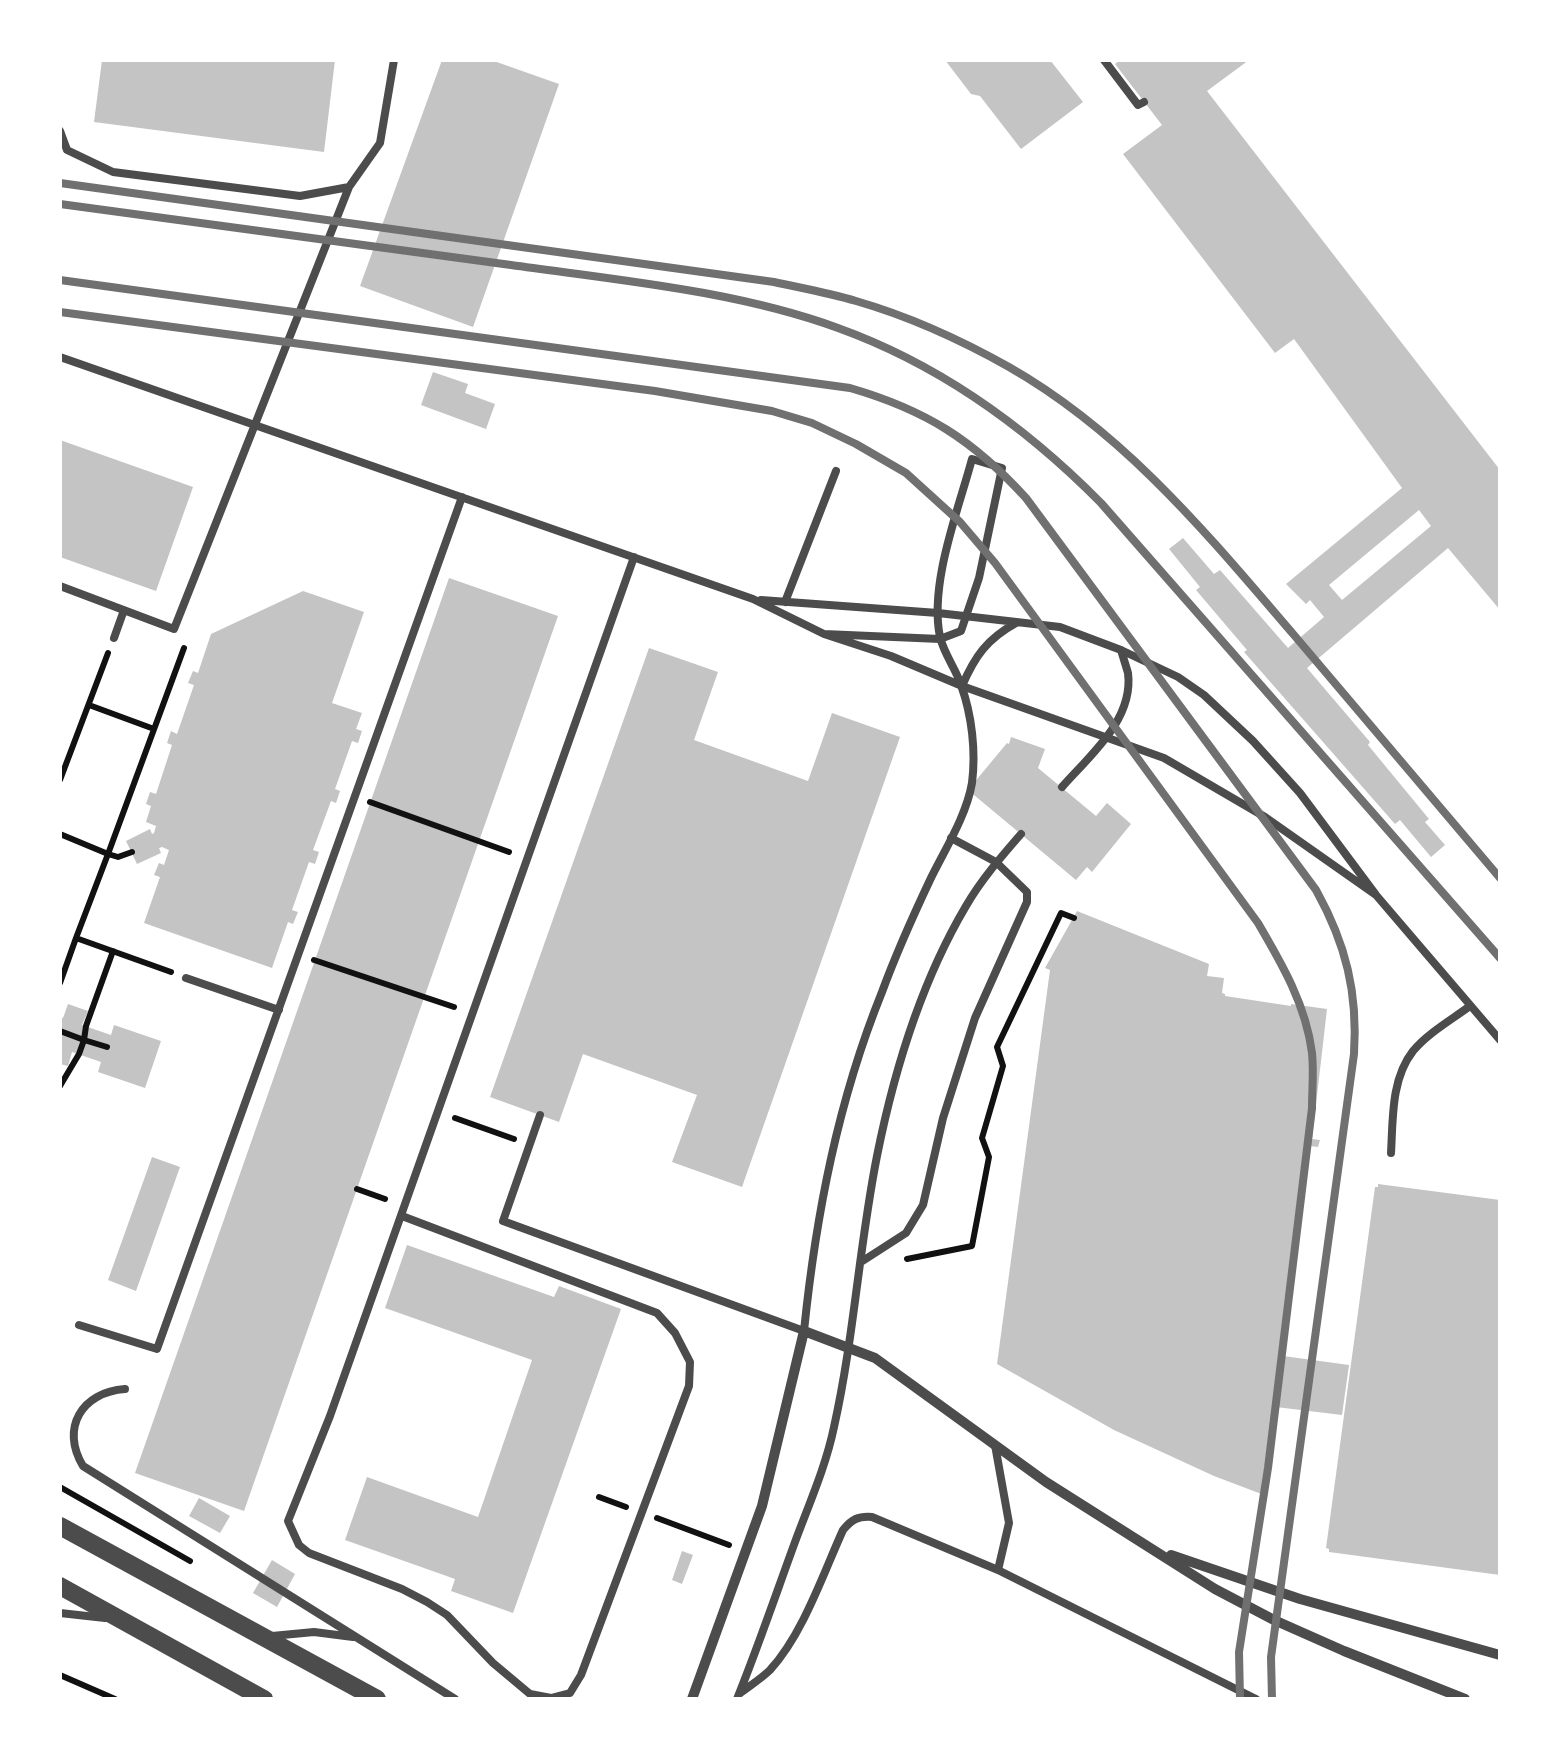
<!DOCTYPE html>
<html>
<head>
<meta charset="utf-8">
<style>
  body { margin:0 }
  #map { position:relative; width:1560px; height:1759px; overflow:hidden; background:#fff; font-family:"PT Sans",sans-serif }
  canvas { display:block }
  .frame { position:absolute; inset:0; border:62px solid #fff; pointer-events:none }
</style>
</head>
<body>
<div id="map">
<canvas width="1560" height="1759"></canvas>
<div class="frame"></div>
</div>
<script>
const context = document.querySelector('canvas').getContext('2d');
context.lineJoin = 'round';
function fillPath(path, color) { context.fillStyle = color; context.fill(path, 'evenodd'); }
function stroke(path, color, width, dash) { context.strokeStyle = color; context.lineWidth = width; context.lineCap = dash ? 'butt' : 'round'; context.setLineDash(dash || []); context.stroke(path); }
const building = new Path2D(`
  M 102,60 L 335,60 L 324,152 L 94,122 Z
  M 442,60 L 491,60 L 559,84 L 473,327 L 360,286 Z
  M 945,60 L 1050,60 L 1083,102 L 1021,149 L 980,96 L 971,94 Z
  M 1120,60 L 1249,60 L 1207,91 L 1500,470 L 1500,610 L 1448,548 L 1307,668 L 1370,742 L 1368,745 L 1429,819 L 1425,822 L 1445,845 L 1431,857 L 1400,820 L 1395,824 L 1244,652 L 1247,650 L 1196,590 L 1200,587 L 1169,549 L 1183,538 L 1214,574 L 1220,570 L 1288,648 L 1324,617 L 1310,600 L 1306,604 L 1286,584 L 1402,488 L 1294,339 L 1275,353 L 1123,154 L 1162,125 L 1115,64 ZM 1419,510 L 1431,526 L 1342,600 L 1329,585 Z
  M 433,372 L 468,384 L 465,393 L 495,404 L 486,429 L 421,405 Z
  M 60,440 L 193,487 L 156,591 L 60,557 Z
  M 449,578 L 558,616 L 244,1511 L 135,1473 Z
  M 303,591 L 364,612 L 332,703 L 362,713 L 356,729 L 362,731 L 358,743 L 352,741 L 335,789 L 340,791 L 336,803 L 331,801 L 313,850 L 319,852 L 315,864 L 309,862 L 292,910 L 298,912 L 293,924 L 288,922 L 272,968 L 144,923 L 160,877 L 154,875 L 159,863 L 164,865 L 169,850 L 162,847 L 159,848 L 161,853 L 137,864 L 126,841 L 150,829 L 152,834 L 154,833 L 156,826 L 146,822 L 151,806 L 146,804 L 150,792 L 156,794 L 172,745 L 167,743 L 171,731 L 177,734 L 194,685 L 188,683 L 193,671 L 198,673 L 211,634 Z
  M 649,648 L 718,672 L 694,740 L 808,781 L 832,713 L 900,737 L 742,1187 L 672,1162 L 697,1095 L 583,1054 L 559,1122 L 490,1097 Z
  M 1011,737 L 1045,749 L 1038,768 L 1096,816 L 1107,803 L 1131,824 L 1092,872 L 1087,867 L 1076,880 L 968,790 L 1007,743 L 1009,744 Z
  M 1077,911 L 1209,964 L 1207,976 L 1224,978 L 1222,993 L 1225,994 L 1225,996 L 1291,1006 L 1291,1004 L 1327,1009 L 1312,1139 L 1320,1140 L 1318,1147 L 1310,1146 L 1283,1356 L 1349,1365 L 1342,1415 L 1276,1407 L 1264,1495 L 1214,1476 L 1114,1430 L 997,1364 L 1050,970 L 1045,968 Z
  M 68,1004 L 88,1011 L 82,1025 L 111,1035 L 114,1025 L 161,1041 L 145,1088 L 98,1072 L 101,1062 L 72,1052 L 68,1066 L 60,1064 L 60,1017 L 63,1018 Z
  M 152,1157 L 180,1167 L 136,1291 L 108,1280 Z
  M 1378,1184 L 1500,1200 L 1500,1575 L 1329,1552 L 1329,1549 L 1326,1548 L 1375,1187 L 1378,1187 Z
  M 407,1245 L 554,1297 L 559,1286 L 621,1309 L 513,1613 L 451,1591 L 455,1579 L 345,1540 L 367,1477 L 478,1517 L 532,1360 L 385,1308 Z
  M 199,1498 L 230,1516 L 220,1533 L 189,1516 Z
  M 682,1551 L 693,1555 L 682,1584 L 672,1580 Z
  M 272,1560 L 295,1574 L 277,1607 L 253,1593 Z`);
const path = new Path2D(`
  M 89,705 L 154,729
  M 60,780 L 108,653
  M 370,802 L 509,852
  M 60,834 L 108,854 L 76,938
  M 132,852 L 118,857 L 108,854 L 184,648
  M 314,960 L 454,1007
  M 60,983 L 76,938 L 171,972
  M 60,1031 L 84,1040 L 79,1054 L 60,1086
  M 107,1047 L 84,1040 L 86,1026 L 113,951
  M 455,1118 L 514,1139
  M 357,1189 L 385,1199
  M 907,1259 L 972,1246 L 989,1157 L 982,1138 L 1003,1066 L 997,1047 L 1061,913 L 1074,918
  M 60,1487 L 190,1561
  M 599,1497 L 626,1507
  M 657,1518 L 729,1545
  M 60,1675 L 115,1699`);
const service = new Path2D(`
  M 1104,60 L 1138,105 L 1144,102
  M 60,131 L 67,150 L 113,172 L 300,196 L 349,187 L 380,143 L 394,60
  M 60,357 L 753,599 L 824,634 L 891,656 L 962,686 L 1164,758 L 1265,817 L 1376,895
  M 60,586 L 174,629 L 349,187
  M 761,600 L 938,613 L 1060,627 L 1121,650 L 1178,677 L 1204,695 L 1253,741 L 1300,793 L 1376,895 L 1500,1040
  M 785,602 L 836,471
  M 114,638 L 124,610
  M 962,686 C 975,656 987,639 1016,623
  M 1062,787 C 1089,756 1134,720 1128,673 C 1126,666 1123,657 1121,650
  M 186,978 L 279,1010
  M 540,1115 L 503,1221 L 804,1331 C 816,1214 838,1101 882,992 C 896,954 913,916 930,880 C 945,849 966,817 972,783 C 976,752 972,715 961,685 C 956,669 944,654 940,637 C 929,584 958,511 972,459 L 1002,468 L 979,578 L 961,631 L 940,639 L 824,634
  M 1391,1153 C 1393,1119 1391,1079 1413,1051 C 1428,1033 1451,1020 1470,1006
  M 402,1216 L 657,1313 L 675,1333 L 690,1362 L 689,1386 L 581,1675 L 570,1693 L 551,1698 L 530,1694 L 493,1663 L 447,1615 L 427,1602 L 402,1589 L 309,1553 L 299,1545 L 288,1521 L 330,1416 L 634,557
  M 861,1262 L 906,1233 L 923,1205 L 943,1118 L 975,1018 L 1027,902 L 1027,892 L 996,862 L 951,838
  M 79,1325 L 157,1349 L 462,497
  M 125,1389 C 82,1392 60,1428 83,1466 L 455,1699
  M 995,1445 L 1009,1523 L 998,1570
  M 60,1613 L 105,1618
  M 272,1636 L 314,1632 L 353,1637
  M 739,1694 C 749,1686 761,1679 770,1670 C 803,1634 823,1574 843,1530 C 852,1519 858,1516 872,1517 L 998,1570 L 1256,1699
  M 737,1699 C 758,1647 776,1594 795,1542 C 809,1504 826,1466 834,1427 C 854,1338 859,1246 877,1156 C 894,1071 921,982 966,906 C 981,880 1001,857 1021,834`);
const minor = new Path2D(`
  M 1171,1555 L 1300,1599 L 1500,1655
  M 692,1699 L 762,1506 L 804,1331 L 875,1358 L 1046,1482 L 1215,1589 L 1274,1620 L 1344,1651 L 1465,1699`);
const tertiary = new Path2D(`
  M 60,1526 L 377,1699
  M 60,1586 L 264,1699`);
const rail = new Path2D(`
  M 60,183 L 774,282 C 801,288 829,293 856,301 C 908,316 961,340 1009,367 C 1125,433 1208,535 1294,635 C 1362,716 1431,797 1500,878
  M 60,204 C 210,224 361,245 511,265 C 618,280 737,291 838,328 C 938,364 1027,428 1101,503 L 1500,958
  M 60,280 L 850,388 C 926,410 973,440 1026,498 L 1316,890 C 1346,944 1358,993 1354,1054 L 1271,1657 L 1272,1699
  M 60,312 L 655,391 L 772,411 L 812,423 L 856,444 L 906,473 L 960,522 L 995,563 L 1258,923 C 1282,964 1306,1005 1312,1053 C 1314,1071 1312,1090 1312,1108 L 1268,1468 L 1239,1652 L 1240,1699`);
fillPath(building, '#c4c4c4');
stroke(path, '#111', 6);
stroke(service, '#4c4c4c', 8);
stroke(minor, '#4c4c4c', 10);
stroke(tertiary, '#4c4c4c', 18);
stroke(rail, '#707070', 8);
</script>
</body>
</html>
